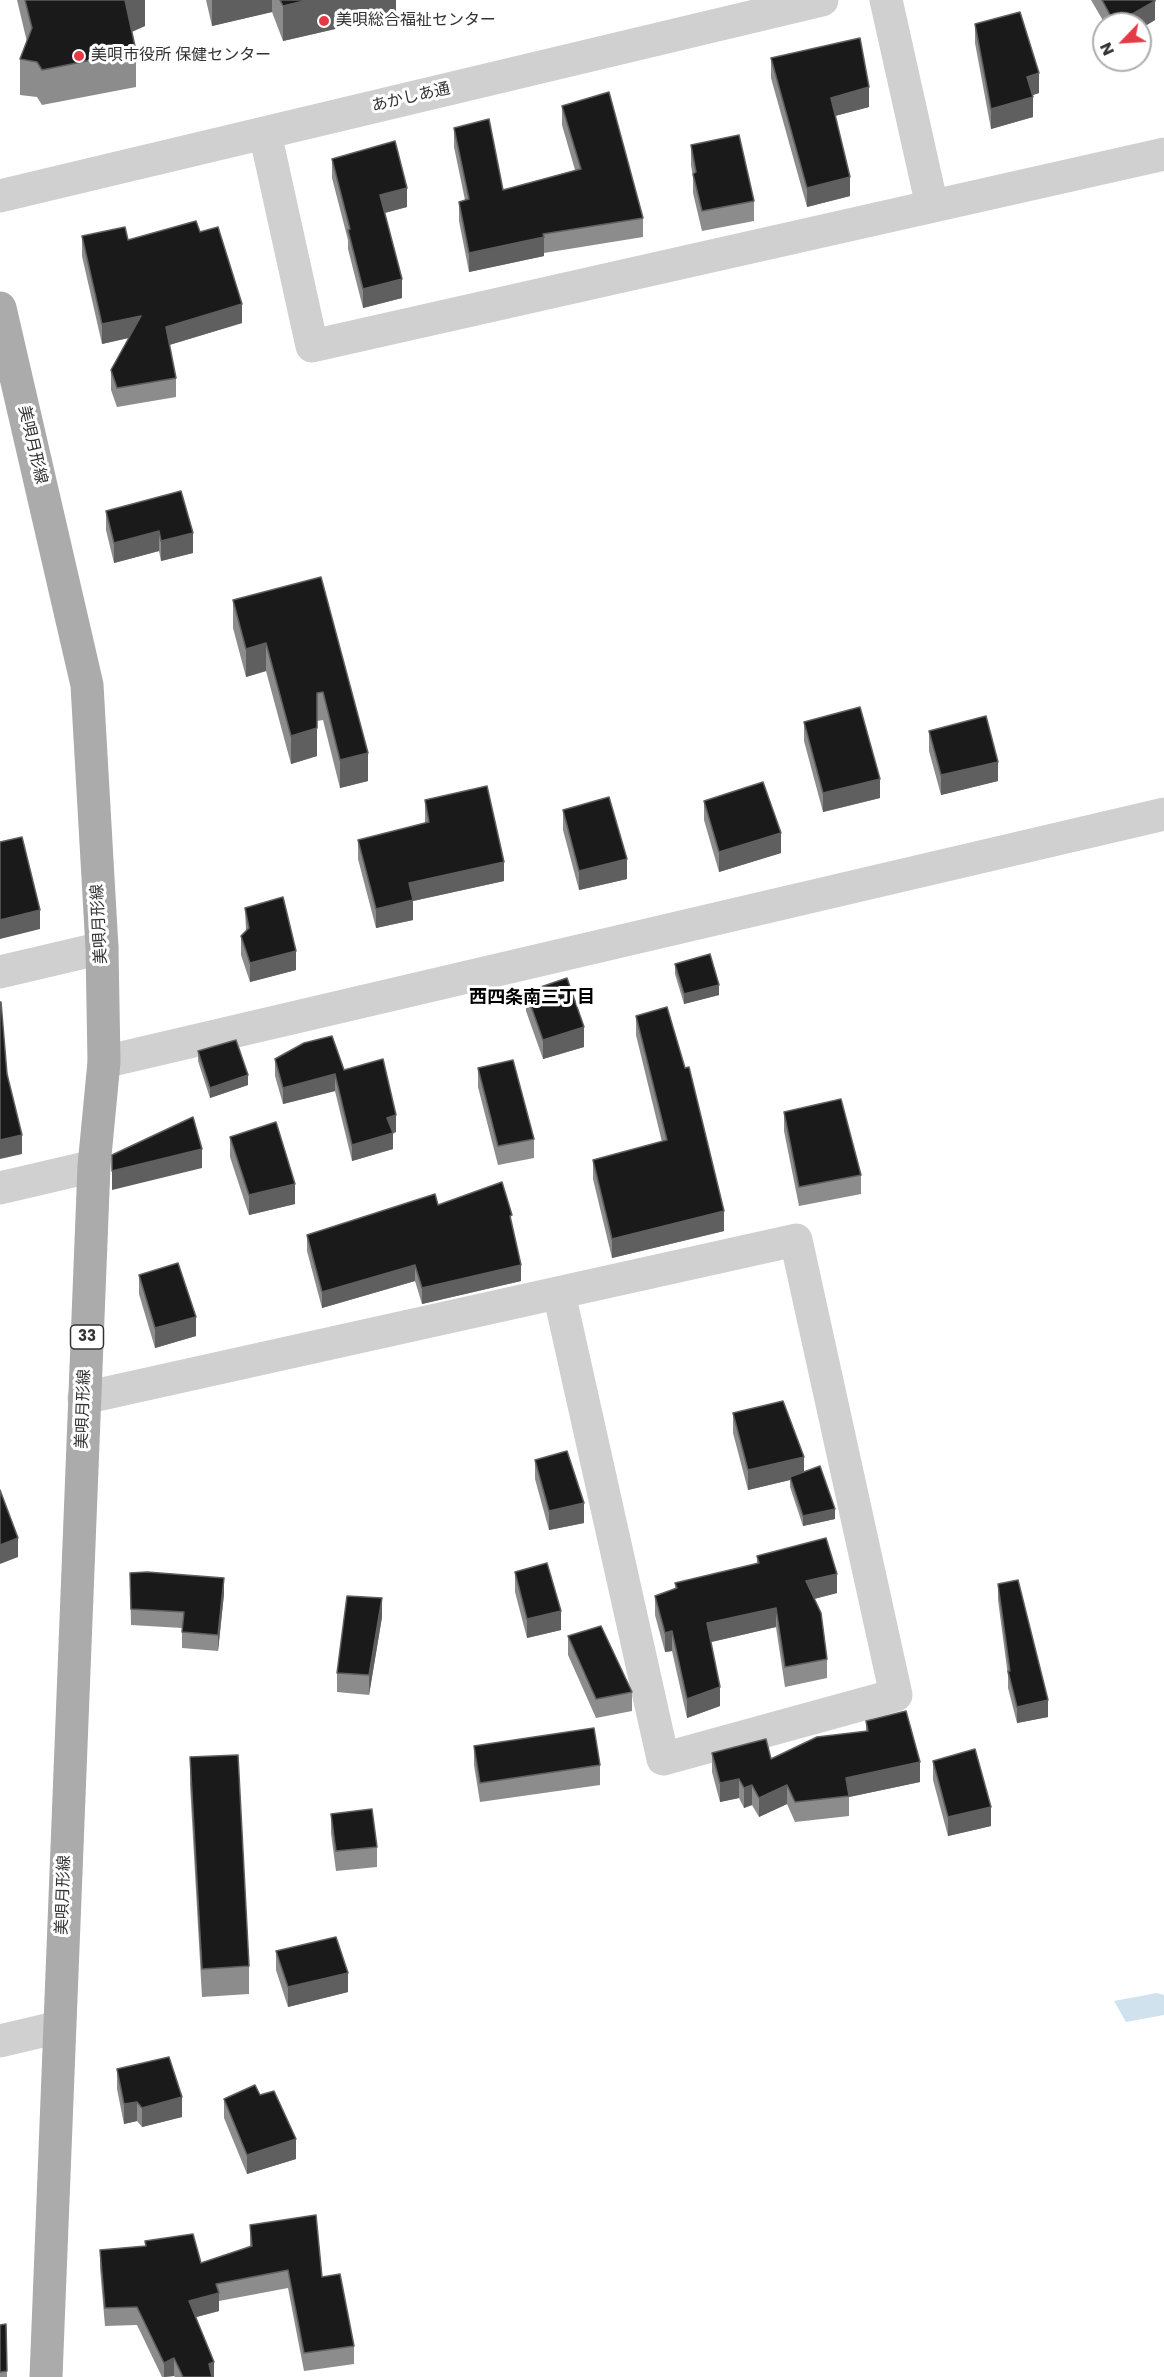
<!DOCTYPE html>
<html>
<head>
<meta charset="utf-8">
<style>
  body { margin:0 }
  #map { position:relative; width:1164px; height:2377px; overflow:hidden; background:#fff; font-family:Poppins,sans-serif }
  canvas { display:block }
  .north { position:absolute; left:1092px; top:12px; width:60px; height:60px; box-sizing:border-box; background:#fff; border:2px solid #adadad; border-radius:50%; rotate:245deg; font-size:16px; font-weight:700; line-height:24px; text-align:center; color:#333 }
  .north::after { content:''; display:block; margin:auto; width:21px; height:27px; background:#e63946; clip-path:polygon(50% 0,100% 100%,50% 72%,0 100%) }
</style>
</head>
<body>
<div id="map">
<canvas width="1164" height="2377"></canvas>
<div class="north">N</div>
</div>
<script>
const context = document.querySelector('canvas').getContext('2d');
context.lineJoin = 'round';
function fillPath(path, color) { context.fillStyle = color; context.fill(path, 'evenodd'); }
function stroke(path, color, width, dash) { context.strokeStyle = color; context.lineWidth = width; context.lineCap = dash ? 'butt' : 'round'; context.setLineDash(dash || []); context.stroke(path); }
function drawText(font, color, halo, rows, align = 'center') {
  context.font = font + ' Poppins,"Noto Sans JP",sans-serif'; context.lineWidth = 6; context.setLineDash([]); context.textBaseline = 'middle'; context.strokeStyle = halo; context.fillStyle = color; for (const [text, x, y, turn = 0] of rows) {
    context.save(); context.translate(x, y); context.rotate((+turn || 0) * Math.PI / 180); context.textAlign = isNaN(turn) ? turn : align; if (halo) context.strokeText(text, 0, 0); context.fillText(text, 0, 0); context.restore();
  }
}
const water = new Path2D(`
  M 1157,1993 L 1164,1995 L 1164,2015 L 1126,2022 L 1114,2001 Z`);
const minor = new Path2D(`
  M 886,0 L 932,206
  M 265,133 L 312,346 L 1164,154
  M 0,196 L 822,0
  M 0,972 L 102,948
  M 104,1062 L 1164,814
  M 0,1188 L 94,1166
  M 84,1398 L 796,1240 L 896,1695 L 663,1759 L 559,1293
  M 0,2041 L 59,2027`);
const major = new Path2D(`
  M 0,308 L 87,685 L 102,948 L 104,1062 L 94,1166 L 46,2377`);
const wall = new Path2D(`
  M 17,0 L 145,0 L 145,26 L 132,32 L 136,51 L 136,87 L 42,105 L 37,97 L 20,95 L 20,59 L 27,42 Z
  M 206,0 L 396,0 L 396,15 L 283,41 L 272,12 L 212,26 Z
  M 1091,0 L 1155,0 L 1155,20 L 1140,29 L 1140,24 L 1105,24 Z
  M 975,24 L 1039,93 L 1033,95 L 1033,117 L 991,129 L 975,43 Z
  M 771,58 L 869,107 L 835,116 L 850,196 L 807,207 L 771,78 Z
  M 562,106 L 643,218 L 643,237 L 544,253 L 544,256 L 469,272 L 459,221 L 459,202 L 465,200 L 454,147 L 454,128 L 503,190 L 575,170 L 562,125 Z
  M 691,145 L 754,201 L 754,221 L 702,231 L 693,193 L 693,177 L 691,165 Z
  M 332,159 L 407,207 L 385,213 L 402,298 L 363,308 L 348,249 L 348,240 L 332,178 Z
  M 200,232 L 242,323 L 169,345 L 176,378 L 176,397 L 117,407 L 111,390 L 111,370 L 129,338 L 102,344 L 82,256 L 82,236 L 128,240 Z
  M 106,511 L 193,533 L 193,553 L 161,561 L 159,551 L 114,563 L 106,530 Z
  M 321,577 L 368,781 L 340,788 L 323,720 L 317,721 L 317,756 L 291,764 L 266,671 L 246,677 L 233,628 L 233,600 Z
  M 804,722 L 880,798 L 823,812 L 804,741 Z
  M 929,731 L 998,781 L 941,795 L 929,751 Z
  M 425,800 L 504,881 L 413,901 L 413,920 L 376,928 L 358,859 L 358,840 L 425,823 Z
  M 704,801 L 781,853 L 719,872 L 704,820 Z
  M 563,810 L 627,879 L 579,890 L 563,830 Z
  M 245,908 L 296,970 L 250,982 L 241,955 L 241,936 L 246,931 Z
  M 675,964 L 719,995 L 684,1004 L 675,974 Z
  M 526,992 L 584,1047 L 543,1059 L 526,1011 Z
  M 636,1016 L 724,1231 L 612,1258 L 593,1179 L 593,1160 L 662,1142 L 636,1035 Z
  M 198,1051 L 248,1085 L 210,1098 L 198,1061 Z
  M 275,1059 L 344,1070 L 396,1132 L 393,1133 L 393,1149 L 352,1161 L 335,1091 L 283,1104 L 275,1076 Z
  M 478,1068 L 534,1139 L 534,1158 L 498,1165 L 478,1087 Z
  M 784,1112 L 861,1175 L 861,1194 L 799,1206 L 784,1131 Z
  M 230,1137 L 295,1204 L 249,1215 L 230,1157 Z
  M 438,1205 L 512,1225 L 521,1281 L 422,1304 L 415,1281 L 322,1308 L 307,1251 L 307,1235 Z
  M 139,1275 L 196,1336 L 155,1348 L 139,1294 Z
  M 733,1413 L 804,1472 L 835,1519 L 803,1526 L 790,1487 L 790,1480 L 748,1490 L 733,1433 Z
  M 535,1460 L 584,1523 L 549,1530 L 535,1479 Z
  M 757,1556 L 837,1593 L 814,1599 L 827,1659 L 827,1678 L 785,1687 L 776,1627 L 711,1642 L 720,1706 L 687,1718 L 672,1651 L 665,1652 L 655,1615 L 655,1596 L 675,1589 L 675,1583 L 757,1564 Z
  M 515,1572 L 561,1630 L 527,1638 L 515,1592 Z
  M 130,1573 L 224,1594 L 218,1651 L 182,1648 L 182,1628 L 131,1625 Z
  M 998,1584 L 1048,1717 L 1017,1723 L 1008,1688 L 1008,1676 L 998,1600 Z
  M 382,1617 L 369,1695 L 337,1692 L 337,1673 Z
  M 568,1636 L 632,1692 L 632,1711 L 596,1718 L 568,1655 Z
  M 866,1721 L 920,1782 L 849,1797 L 849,1816 L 795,1822 L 787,1804 L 759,1817 L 752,1805 L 744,1808 L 739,1798 L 720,1802 L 712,1772 L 712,1753 L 771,1759 L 866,1731 Z
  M 474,1746 L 600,1765 L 600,1785 L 480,1802 L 474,1765 Z
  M 190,1757 L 249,1966 L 249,1994 L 202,1997 L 190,1785 Z
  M 933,1761 L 991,1826 L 948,1836 L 933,1780 Z
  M 331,1814 L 377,1847 L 377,1867 L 336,1871 L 331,1833 Z
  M 276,1951 L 348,1992 L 288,2007 L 276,1970 Z
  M 117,2069 L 182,2117 L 142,2127 L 137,2121 L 124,2124 L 117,2089 Z
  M 224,2099 L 296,2159 L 247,2174 L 224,2118 Z
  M 250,2225 L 322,2277 L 354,2346 L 354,2364 L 304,2371 L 288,2288 L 219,2301 L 219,2311 L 196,2317 L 214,2377 L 175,2377 L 174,2376 L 162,2377 L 137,2325 L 105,2326 L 100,2268 L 100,2250 L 145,2246 L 145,2241 L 201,2263 L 250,2247 Z
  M 6,2324 L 7,2377 L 0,2377 L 0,2325 Z`);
const shadedWall = new Path2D(`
  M 124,0 L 145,0 L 145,26 L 124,35 Z
  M 212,0 L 272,0 L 272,12 L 212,26 Z
  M 308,0 L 396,0 L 396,15 L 283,41 L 283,6 Z
  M 1155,1 L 1155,20 L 1140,29 L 1140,24 L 1115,24 Z
  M 1039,73 L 1039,93 L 1027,97 L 1027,77 Z
  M 869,87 L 869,107 L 831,117 L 831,98 Z
  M 1033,97 L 1033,117 L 991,129 L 991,109 Z
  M 850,177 L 850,196 L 807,207 L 807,188 Z
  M 407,188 L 407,207 L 380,214 L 380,195 Z
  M 544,237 L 544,256 L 469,272 L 469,253 Z
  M 402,279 L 402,298 L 363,308 L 363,289 Z
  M 242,304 L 242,323 L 166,346 L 166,327 Z
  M 141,316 L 141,335 L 102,344 L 102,324 Z
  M 159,531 L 159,551 L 114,563 L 114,543 Z
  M 193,533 L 193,553 L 161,561 L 161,541 Z
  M 266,643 L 266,671 L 246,677 L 246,649 Z
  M 317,721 L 317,756 L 291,764 L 291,736 Z
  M 368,753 L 368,781 L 340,788 L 340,760 Z
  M 998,762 L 998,781 L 941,795 L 941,775 Z
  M 880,779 L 880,798 L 823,812 L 823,793 Z
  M 781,833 L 781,853 L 719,872 L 719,852 Z
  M 627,859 L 627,879 L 579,890 L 579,871 Z
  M 504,862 L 504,881 L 413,901 L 413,920 L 376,928 L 376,909 L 409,883 Z
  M 40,910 L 40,929 L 0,939 L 0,920 Z
  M 296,951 L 296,970 L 250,982 L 250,963 Z
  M 719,985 L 719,995 L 684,1004 L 684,994 Z
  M 584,1027 L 584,1047 L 543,1059 L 543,1040 Z
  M 335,1074 L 335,1091 L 283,1104 L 283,1088 Z
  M 248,1075 L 248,1085 L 210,1098 L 210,1088 Z
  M 396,1115 L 396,1132 L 393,1133 L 393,1149 L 352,1161 L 352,1145 L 387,1118 Z
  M 22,1135 L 22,1154 L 0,1159 L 0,1140 Z
  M 202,1149 L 202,1168 L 112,1190 L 112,1171 Z
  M 295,1184 L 295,1204 L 249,1215 L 249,1195 Z
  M 724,1211 L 724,1231 L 612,1258 L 612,1239 Z
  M 415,1265 L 415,1281 L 322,1308 L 322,1292 Z
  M 521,1265 L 521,1281 L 422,1304 L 422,1288 Z
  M 196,1317 L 196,1336 L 155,1348 L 155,1328 Z
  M 804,1457 L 804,1477 L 790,1477 L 790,1480 L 748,1490 L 748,1470 Z
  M 584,1503 L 584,1523 L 549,1530 L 549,1511 Z
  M 835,1509 L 835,1519 L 803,1526 L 803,1516 Z
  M 18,1538 L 18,1557 L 0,1564 L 0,1545 Z
  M 837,1574 L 837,1593 L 806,1601 L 806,1581 Z
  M 224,1578 L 224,1594 L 218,1651 L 218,1635 Z
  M 382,1598 L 382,1617 L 369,1695 L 369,1675 Z
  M 776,1608 L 776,1627 L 707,1643 L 707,1623 Z
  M 561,1611 L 561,1630 L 527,1638 L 527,1619 Z
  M 672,1631 L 672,1651 L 665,1652 L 665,1633 Z
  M 720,1687 L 720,1706 L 687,1718 L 687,1699 Z
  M 1048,1700 L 1048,1717 L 1017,1723 L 1017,1707 Z
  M 920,1762 L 920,1782 L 849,1797 L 846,1778 Z
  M 739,1779 L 739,1798 L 720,1802 L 720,1783 Z
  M 752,1785 L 752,1805 L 744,1808 L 744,1788 Z
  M 787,1785 L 787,1804 L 759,1817 L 759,1798 Z
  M 991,1807 L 991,1826 L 948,1836 L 948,1817 Z
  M 348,1973 L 348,1992 L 288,2007 L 288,1987 Z
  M 182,2097 L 182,2117 L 142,2127 L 142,2108 Z
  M 137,2102 L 137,2121 L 124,2124 L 124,2104 Z
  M 296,2139 L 296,2159 L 247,2174 L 247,2155 Z
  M 219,2293 L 219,2311 L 189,2319 L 189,2301 Z
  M 174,2358 L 174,2376 L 164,2377 L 164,2363 Z
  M 214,2362 L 214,2377 L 209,2377 L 209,2364 Z`);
const building = new Path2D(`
  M 25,0 L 125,0 L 136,51 L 42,70 L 37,62 L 20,59 L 32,28 Z
  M 280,0 L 308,0 L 283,6 Z
  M 1102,0 L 1155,0 L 1155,1 L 1115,24 Z
  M 1020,12 L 1039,73 L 1027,77 L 1033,97 L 991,109 L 975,24 Z
  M 860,38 L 869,87 L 831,98 L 850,177 L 807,188 L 771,58 Z
  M 609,92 L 643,218 L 543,234 L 544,237 L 469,253 L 459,202 L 469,199 L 454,128 L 489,119 L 503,190 L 581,169 L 562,106 Z
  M 739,135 L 754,201 L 702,211 L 693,174 L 696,172 L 691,145 Z
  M 395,141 L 407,188 L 380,195 L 402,279 L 363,289 L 348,230 L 350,229 L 332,159 Z
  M 196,221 L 200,232 L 218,227 L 242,304 L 166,327 L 176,378 L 117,388 L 111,370 L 141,316 L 102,324 L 82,236 L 125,227 L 128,240 Z
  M 181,491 L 193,533 L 161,541 L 159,531 L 114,543 L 106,511 Z
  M 321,577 L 368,753 L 340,760 L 323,692 L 317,693 L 317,728 L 291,736 L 266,643 L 246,649 L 233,600 Z
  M 860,707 L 880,779 L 823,793 L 804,722 Z
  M 986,716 L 998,762 L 941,775 L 929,731 Z
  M 763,782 L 781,833 L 719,852 L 704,801 Z
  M 487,786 L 504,862 L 409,883 L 413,900 L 376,909 L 358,840 L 429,822 L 425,800 Z
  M 609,797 L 627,859 L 579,871 L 563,810 Z
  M 22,837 L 40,910 L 0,920 L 0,842 Z
  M 283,897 L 296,951 L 250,963 L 241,936 L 249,928 L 245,908 Z
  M 710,954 L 719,985 L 684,994 L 675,964 Z
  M 567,978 L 584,1027 L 543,1040 L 526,992 Z
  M 0,1002 L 1,1002 L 7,1074 L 22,1135 L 0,1140 Z
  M 667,1007 L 685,1068 L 689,1067 L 724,1211 L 612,1239 L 593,1160 L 667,1140 L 636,1016 Z
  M 332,1036 L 344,1070 L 383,1059 L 396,1115 L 387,1118 L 393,1133 L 352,1145 L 335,1074 L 283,1088 L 275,1059 L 304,1043 Z
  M 236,1040 L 248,1075 L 210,1088 L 198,1051 Z
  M 513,1060 L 534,1139 L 498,1146 L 478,1068 Z
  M 841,1099 L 861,1175 L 799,1187 L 784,1112 Z
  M 193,1117 L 202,1149 L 112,1171 L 112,1155 Z
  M 276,1122 L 295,1184 L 249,1195 L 230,1137 Z
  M 502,1182 L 512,1215 L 510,1216 L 521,1265 L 422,1288 L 415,1265 L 322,1292 L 307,1235 L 435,1194 L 438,1205 Z
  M 178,1263 L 196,1317 L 155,1328 L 139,1275 Z
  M 783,1401 L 804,1457 L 748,1470 L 733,1413 Z
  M 567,1451 L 584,1503 L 549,1511 L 535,1460 Z
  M 820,1466 L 835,1509 L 803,1516 L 790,1477 Z
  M 0,1490 L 18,1538 L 0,1545 Z
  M 826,1538 L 837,1574 L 806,1581 L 821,1613 L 827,1659 L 785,1667 L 776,1608 L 707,1623 L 720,1687 L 687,1699 L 672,1631 L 665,1633 L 655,1596 L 677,1588 L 675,1583 L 759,1563 L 757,1556 Z
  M 547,1563 L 561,1611 L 527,1619 L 515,1572 Z
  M 147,1572 L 224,1578 L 218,1635 L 182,1632 L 184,1612 L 131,1609 L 130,1573 Z
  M 1018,1580 L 1048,1700 L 1017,1707 L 1008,1671 L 1010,1671 L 998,1584 Z
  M 347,1596 L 382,1598 L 369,1675 L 337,1673 Z
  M 601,1626 L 632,1692 L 596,1699 L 568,1636 Z
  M 906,1711 L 920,1762 L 846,1778 L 849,1796 L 795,1802 L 787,1785 L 759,1798 L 752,1785 L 744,1788 L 739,1779 L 720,1783 L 712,1753 L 766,1739 L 771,1759 L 817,1737 L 868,1731 L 866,1721 Z
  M 594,1728 L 600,1765 L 480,1783 L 474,1746 Z
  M 975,1749 L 991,1807 L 948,1817 L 933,1761 Z
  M 238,1755 L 249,1966 L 202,1969 L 190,1757 Z
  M 372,1809 L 377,1847 L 336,1851 L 331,1814 Z
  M 336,1937 L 348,1973 L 288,1987 L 276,1951 Z
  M 169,2057 L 182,2097 L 142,2108 L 137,2102 L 124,2104 L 117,2069 Z
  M 255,2085 L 260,2095 L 274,2091 L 296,2139 L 247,2155 L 224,2099 Z
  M 316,2215 L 322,2277 L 340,2274 L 354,2346 L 304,2353 L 288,2270 L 216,2284 L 219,2293 L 189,2301 L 214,2362 L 209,2364 L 212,2377 L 183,2377 L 174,2358 L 164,2363 L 137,2307 L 105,2308 L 100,2250 L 146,2246 L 145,2241 L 193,2234 L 201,2263 L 252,2246 L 250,2225 Z
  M 6,2324 L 7,2371 L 0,2372 L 0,2325 Z`);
const markers = [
  [324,21,6,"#e63946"],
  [79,56,6,"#e63946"]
];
const shields = [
  [87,1337,33]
];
const shieldNames = [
  ["33",87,1337]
];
const poiNames = [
  ["美唄総合福祉センター",336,21],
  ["美唄市役所 保健センター",91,56]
];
const streetNames = [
  ["あかしあ通",411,98,-13],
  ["美唄月形線",32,445,77],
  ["美唄月形線",100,924,-93],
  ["美唄月形線",84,1409,-88],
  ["美唄月形線",64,1895,-88]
];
const neighbourhoodNames = [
  ["西四条南三丁目",532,998]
];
fillPath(water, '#cfe2ee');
stroke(minor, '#d0d0d0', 33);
stroke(major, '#ababab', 33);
fillPath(wall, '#8c8c8c');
fillPath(shadedWall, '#5f5f5f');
fillPath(building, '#1a1a1a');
stroke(building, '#5f5f5f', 1.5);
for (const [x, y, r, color] of markers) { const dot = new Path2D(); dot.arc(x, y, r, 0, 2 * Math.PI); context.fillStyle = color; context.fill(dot); stroke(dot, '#fff', 2); }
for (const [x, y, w] of shields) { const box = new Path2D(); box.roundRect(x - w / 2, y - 12, w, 24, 4.5); context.fillStyle = '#fff'; context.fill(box); stroke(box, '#333', 1.5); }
drawText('bold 15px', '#333', null, shieldNames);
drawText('16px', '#333', '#fff', poiNames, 'left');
drawText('16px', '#333', '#fff', streetNames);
drawText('bold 18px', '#000', '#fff', neighbourhoodNames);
</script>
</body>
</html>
